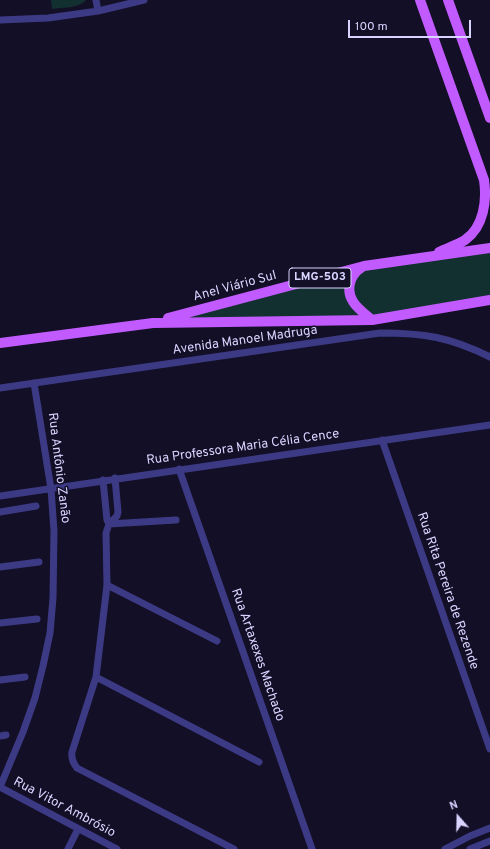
<!DOCTYPE html>
<html>
<head>
<meta charset="utf-8">
<style>
  body { margin:0 }
  #map { position:relative; width:490px; height:849px; overflow:hidden; background:#130f26; font-family:Overpass,sans-serif }
  canvas { display:block }
  .north { position:absolute; left:438px; top:797px; width:40px; height:40px; -webkit-text-stroke:3px #130f26; paint-order:stroke; rotate:340deg; font-size:11px; font-weight:700; line-height:16px; text-align:center; color:#d9d4ff }
  .north::after { content:''; display:block; margin:auto; width:14px; height:18px; background:#d9d4ff; clip-path:polygon(50% 0,100% 100%,50% 72%,0 100%) }
  .scale { position:absolute; left:348px; top:20px; width:123px; height:18px; box-sizing:border-box; border:2px solid #d9d4ff; border-top:0; padding-left:5px; font-size:12px; line-height:14px; white-space:nowrap; color:#d9d4ff; -webkit-text-stroke:3px #130f26; paint-order:stroke }
</style>
</head>
<body>
<div id="map">
<canvas width="490" height="849"></canvas>
<div class="north">N</div>
<div class="scale">100 m</div>
</div>
<script>
const context = document.querySelector('canvas').getContext('2d');
context.lineJoin = 'round';
function fillPath(path, color) { context.fillStyle = color; context.fill(path, 'evenodd'); }
function stroke(path, color, width, dash) { context.strokeStyle = color; context.lineWidth = width; context.lineCap = dash ? 'butt' : 'round'; context.setLineDash(dash || []); context.stroke(path); }
function drawText(font, color, halo, rows, align = 'center') {
  context.font = font + ' Overpass,sans-serif'; context.lineWidth = 3; context.setLineDash([]); context.textBaseline = 'middle'; context.strokeStyle = halo; context.fillStyle = color; for (const [text, x, y, turn = 0] of rows) {
    context.save(); context.translate(x, y); context.rotate((+turn || 0) * Math.PI / 180); context.textAlign = isNaN(turn) ? turn : align; if (halo) context.strokeText(text, 0, 0); context.fillText(text, 0, 0); context.restore();
  }
}
const green = new Path2D(`
  M 51,0 L 86,0 C 78,9 63,7 52,9 Z
  M 490,248 L 490,300 L 372,320 L 153,323 L 364,266 Z`);
const minor = new Path2D(`
  M 96,0 L 98,11
  M 0,20 L 48,18 L 98,11 L 144,0
  M 0,388 L 380,333 C 424,333 450,337 490,357
  M 382,440 L 490,749
  M 179,469 L 312,849
  M 115,478 L 118,512 L 117,516 L 109,524 L 106,533 L 107,585 L 96,677 L 72,752 C 71,759 73,763 77,768 L 234,849
  M 103,480 L 107,520 L 109,524
  M 0,496 L 490,425
  M 0,512 L 36,506
  M 109,524 L 176,520
  M 0,567 L 39,562
  M 107,585 L 217,641
  M 0,623 L 37,619
  M 96,677 L 259,762
  M 0,680 L 25,677
  M 0,736 L 6,735
  M 0,787 L 23,732 L 35,698 L 43,666 L 50,633 L 53,598 L 54,531 L 51,489 L 34,383
  M 0,787 L 117,849
  M 68,849 L 78,829
  M 445,849 L 470,836 L 490,828
  M 470,849 L 490,841`);
const primary = new Path2D(`
  M 420,0 L 484,180 C 487,200 484,227 465,240 C 457,245 447,248 439,252
  M 448,0 L 490,118
  M 361,268 C 356,271 353,275 351,280 C 344,299 359,309 372,320
  M 168,318 L 364,266 L 490,248
  M 0,343 L 153,323 L 372,320 L 490,300`);
const shields = [
  [320,278,62]
];
const shieldNames = [
  ["LMG-503",320,278]
];
const streetNames = [
  ["Anel Viário Sul",235,287,-15],
  ["Avenida Manoel Madruga",245,341,-8],
  ["Rua Professora Maria Célia Cence",243,448,-8],
  ["Rua Antônio Zanão",58,468,83],
  ["Rua Rita Pereira de Rezende",447,591,71],
  ["Rua Artaxexes Machado",257,655,71],
  ["Rua Vitor Ambrósio",64,808,28]
];
fillPath(green, '#12302f');
stroke(minor, '#3d3a85', 7);
stroke(primary, '#c25bff', 10);
for (const [x, y, w] of shields) { const box = new Path2D(); box.roundRect(x - w / 2, y - 10, w, 20, 3); context.fillStyle = '#130f26'; context.fill(box); stroke(box, '#d9d4ff', 1); }
drawText('bold 12px', '#d9d4ff', null, shieldNames);
drawText('13px', '#d9d4ff', '#130f26', streetNames);
</script>
</body>
</html>
